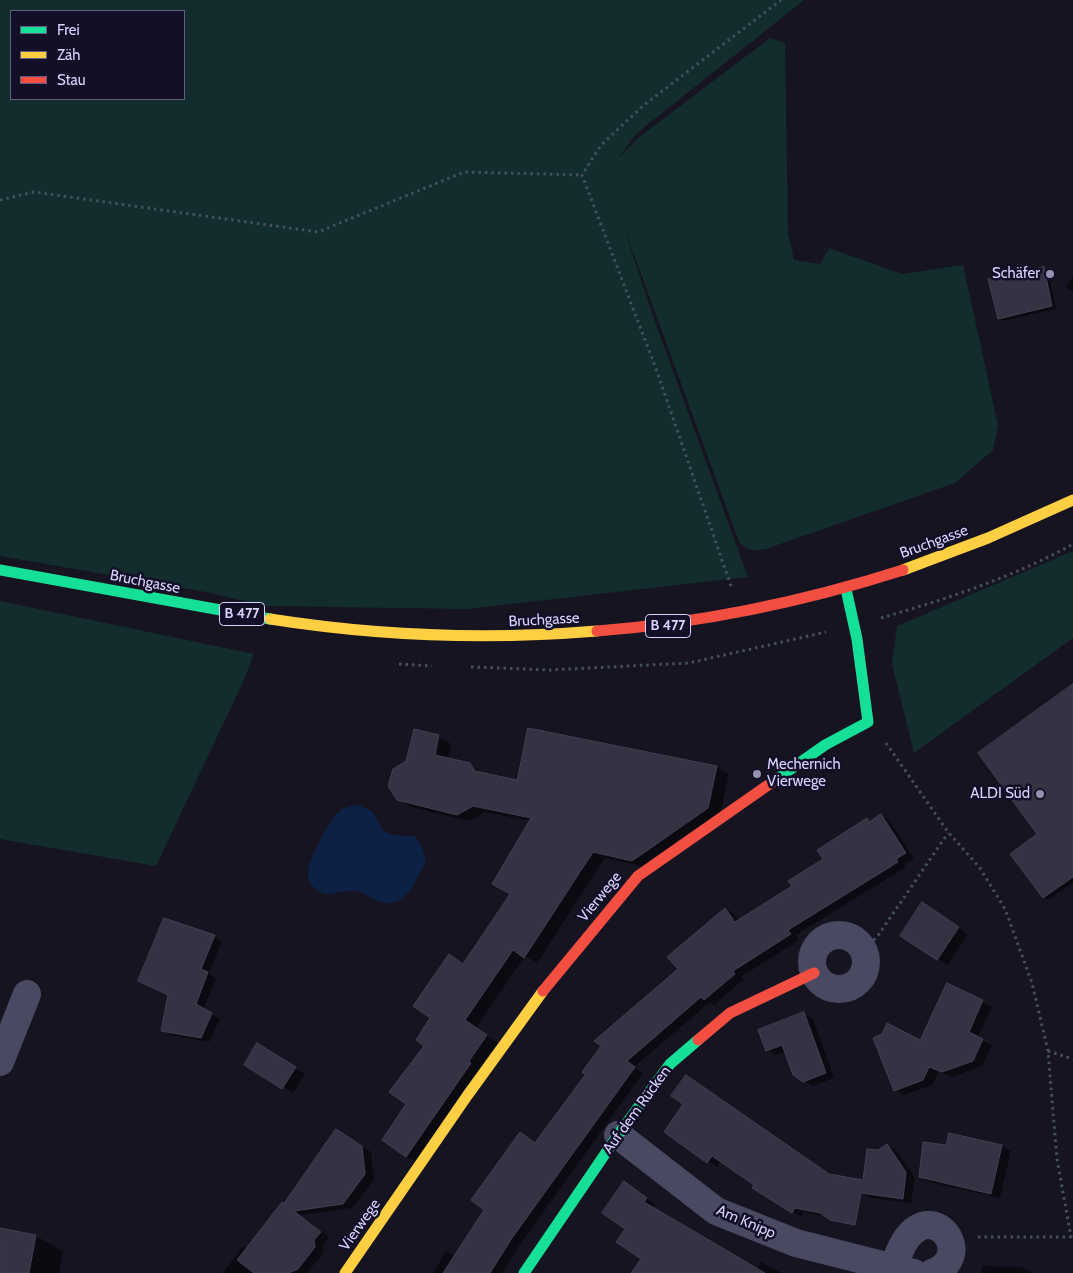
<!DOCTYPE html>
<html>
<head>
<meta charset="utf-8">
<style>
  body { margin:0 }
  #map { position:relative; width:1073px; height:1273px; overflow:hidden; background:#161421; font-family:Cabin,sans-serif }
  canvas { display:block }
  .legend { position:absolute; left:10px; top:10px; width:175px; height:90px; box-sizing:border-box; background:#130f26; border:1px solid #625e7d; margin:0; padding:6px 9px; list-style:none; font-size:15px; color:#d9d4ff }
  .legend li { display:flex; align-items:center; gap:10px; height:25px }
  .legend b { width:25px; border:1px solid #625e7d }
</style>
</head>
<body>
<div id="map">
<canvas width="1073" height="1273"></canvas>
<ul class="legend">
<li><b style="height:6px;background:#16e098"></b>Frei</li>
<li><b style="height:6px;background:#ffcf43"></b>Zäh</li>
<li><b style="height:6px;background:#f24e42"></b>Stau</li>
</ul>
</div>
<script>
const context = document.querySelector('canvas').getContext('2d');
context.lineJoin = 'round';
function fillPath(path, color) { context.fillStyle = color; context.fill(path, 'evenodd'); }
function stroke(path, color, width, dash) { context.strokeStyle = color; context.lineWidth = width; context.lineCap = dash ? 'butt' : 'round'; context.setLineDash(dash || []); context.stroke(path); }
function drawText(font, color, halo, rows, align = 'center') {
  context.font = font + ' Cabin,sans-serif'; context.lineWidth = 5; context.setLineDash([]); context.textBaseline = 'middle'; context.strokeStyle = halo; context.fillStyle = color; for (const [text, x, y, turn = 0] of rows) {
    context.save(); context.translate(x, y); context.rotate((+turn || 0) * Math.PI / 180); context.textAlign = isNaN(turn) ? turn : align; if (halo) context.strokeText(text, 0, 0); context.fillText(text, 0, 0); context.restore();
  }
}
const green = new Path2D(`
  M 0,0 L 804,0 L 636,134 L 618,159 L 638,138 L 770,38 L 785,43 L 788,232 L 794,260 L 820,264 L 829,248 L 902,274 L 963,265 L 998,425 L 993,450 L 955,483 L 766,549 C 754,551 747,551 739,542 L 623,225 L 652,313 L 748,577 L 467,609 L 264,606 L 211,593 L 0,556 ZM 11,11 L 184,11 L 184,99 L 11,99 Z
  M 1073,551 L 1073,638 L 914,753 L 892,664 L 897,626 Z
  M 0,601 L 254,654 L 243,682 L 156,866 L 0,839 Z`);
const water = new Path2D(`
  M 357,805 C 377,811 374,816 384,832 L 393,835 L 414,836 L 421,844 L 426,861 C 416,880 407,909 380,902 C 372,900 367,894 360,892 C 344,887 331,901 316,889 C 310,885 308,879 308,872 C 308,861 332,814 342,809 C 346,807 352,806 357,805 Z`);
const shadow = new Path2D(`
  M 1044,268 L 1048,271 L 1056,309 L 1003,321 L 999,318 Z
  M 1073,276 L 1073,291 L 1066,287 Z
  M 1073,693 L 1073,883 L 1048,900 L 1044,897 L 1039,834 Z
  M 415,731 L 439,737 L 451,744 L 448,759 L 469,764 L 484,774 L 518,781 L 717,767 L 729,774 L 720,815 L 645,867 L 605,858 L 537,963 L 525,956 L 476,1028 L 498,1043 L 418,1163 L 406,1156 L 408,1104 L 449,956 L 464,965 L 512,894 L 531,821 L 485,812 L 470,821 L 411,807 L 398,799 Z
  M 881,816 L 890,821 L 914,859 L 904,865 L 906,867 L 796,935 L 799,940 L 741,977 L 744,979 L 714,1005 L 710,1002 L 634,1067 L 643,1073 L 521,1243 L 502,1273 L 433,1273 L 446,1251 L 455,1257 L 486,1210 L 520,1133 L 536,1144 L 680,970 L 726,909 L 734,914 L 739,921 L 793,886 L 867,820 L 871,822 Z
  M 932,910 L 968,934 L 948,965 L 902,935 Z
  M 214,937 L 222,941 L 209,974 L 216,978 L 203,1010 L 220,1019 L 209,1042 L 171,1035 L 163,1030 L 169,995 Z
  M 948,985 L 992,1007 L 977,1038 L 992,1045 L 982,1066 L 952,1077 L 939,1071 L 932,1085 L 904,1095 L 895,1090 Z
  M 804,1014 L 813,1019 L 834,1078 L 813,1086 L 804,1081 L 786,1052 L 776,1055 L 767,1050 Z
  M 257,1045 L 305,1074 L 293,1093 L 246,1064 Z
  M 666,1131 L 831,1176 L 861,1185 L 841,1224 L 828,1217 L 804,1212 L 801,1217 L 721,1161 L 717,1167 Z
  M 950,1134 L 1002,1146 L 1011,1151 L 1000,1198 L 929,1182 L 920,1177 L 947,1146 Z
  M 345,1135 L 371,1152 L 374,1180 L 352,1208 L 300,1215 L 329,1237 L 323,1246 L 324,1252 L 307,1273 L 223,1273 L 243,1246 L 248,1249 Z
  M 887,1145 L 896,1150 L 915,1178 L 911,1203 L 871,1198 L 862,1193 L 878,1152 Z
  M 633,1188 L 655,1204 L 652,1208 L 757,1270 L 761,1262 L 782,1273 L 659,1273 L 643,1259 L 627,1229 Z
  M 0,1230 L 36,1236 L 63,1251 L 59,1273 L 0,1273 Z
  M 982,1266 L 1022,1267 L 1032,1273 L 982,1273 Z`);
const building = new Path2D(`
  M 1044,267 L 1052,306 L 998,319 L 988,279 Z
  M 1073,684 L 1073,877 L 1043,898 L 1010,854 L 1037,834 L 978,753 Z
  M 528,728 L 717,766 L 708,808 L 632,861 L 593,852 L 524,958 L 513,950 L 465,1020 L 487,1035 L 469,1061 L 471,1063 L 406,1157 L 382,1140 L 406,1104 L 389,1092 L 424,1046 L 416,1040 L 430,1018 L 413,1006 L 449,954 L 463,964 L 510,894 L 492,884 L 531,818 L 473,806 L 457,815 L 397,800 L 388,786 L 393,769 L 406,761 L 414,729 L 439,735 L 435,755 L 470,763 L 475,771 L 517,780 Z
  M 881,814 L 906,853 L 896,859 L 898,862 L 788,930 L 791,934 L 733,971 L 735,974 L 704,1000 L 701,997 L 627,1061 L 635,1067 L 512,1238 L 490,1273 L 443,1273 L 484,1210 L 471,1200 L 520,1132 L 535,1143 L 585,1075 L 582,1072 L 601,1046 L 594,1041 L 678,969 L 667,957 L 725,908 L 735,922 L 792,886 L 788,881 L 823,859 L 817,850 L 867,818 L 869,822 Z
  M 922,902 L 959,927 L 937,960 L 900,936 Z
  M 164,918 L 215,935 L 201,969 L 208,972 L 196,1004 L 212,1013 L 201,1038 L 161,1031 L 168,995 L 138,981 Z
  M 947,983 L 983,1000 L 969,1032 L 983,1039 L 973,1061 L 942,1072 L 929,1067 L 923,1080 L 894,1091 L 873,1038 L 882,1034 L 887,1023 L 920,1040 Z
  M 804,1012 L 826,1073 L 803,1082 L 793,1075 L 782,1045 L 766,1051 L 758,1030 Z
  M 257,1043 L 296,1067 L 282,1089 L 244,1065 Z
  M 686,1075 L 829,1174 L 863,1180 L 867,1149 L 878,1150 L 887,1144 L 906,1172 L 903,1199 L 861,1193 L 855,1225 L 830,1220 L 820,1213 L 795,1208 L 792,1213 L 752,1188 L 754,1185 L 712,1156 L 707,1163 L 664,1132 L 683,1104 L 671,1096 Z
  M 336,1129 L 362,1146 L 365,1174 L 343,1204 L 294,1211 L 321,1232 L 314,1240 L 315,1247 L 298,1269 L 289,1273 L 254,1273 L 237,1260 L 282,1202 L 284,1203 Z
  M 949,1133 L 1002,1145 L 991,1194 L 919,1177 L 923,1142 L 946,1145 Z
  M 624,1181 L 647,1198 L 644,1202 L 765,1273 L 631,1273 L 641,1259 L 616,1242 L 625,1229 L 602,1213 Z
  M 0,1228 L 36,1235 L 29,1273 L 0,1273 Z`);
const path = new Path2D(`
  M 0,200 L 34,192 L 318,232 L 464,172 L 582,175
  M 731,586 L 655,366 L 582,175 L 601,145 L 644,105 L 781,0
  M 881,618 C 946,599 1014,577 1073,544
  M 399,664 L 432,666
  M 471,667 L 549,670 L 689,663 L 826,632
  M 886,743 L 948,832 L 980,868 L 1005,909 L 1032,983 L 1048,1051 L 1057,1159 L 1071,1237 L 1073,1239
  M 864,949 L 877,937 L 948,833
  M 1048,1051 L 1073,1059
  M 978,1237 L 1071,1237`);
const street = new Path2D(`
  M812 962a27 27 0 1 1 54 0a27 27 0 1 1-54 0Z
  M 0,1062 L 27,994
  M 618,1135 L 716,1211 L 796,1243 L 914,1273
  M 894,1268 C 918,1178 984,1254 932,1273`);
const fast = new Path2D(`
  M 0,570 L 270,619
  M 771,783 L 825,745 L 868,722 L 857,639 L 846,589
  M 524,1273 L 618,1135 L 670,1064 L 698,1040`);
const slow = new Path2D(`
  M 903,570 L 988,538 L 1073,500
  M 270,619 C 378,636 488,640 597,631
  M 345,1273 L 467,1096 L 543,991`);
const jam = new Path2D(`
  M 597,631 C 701,623 803,602 903,570
  M 543,991 L 638,876 L 771,783
  M 698,1040 L 730,1013 L 814,973`);
const markers = [
  [1050,274,5,"#9591b1"],
  [757,774,5,"#9591b1"],
  [1040,794,5,"#9591b1"]
];
const shields = [
  [242,614,45],
  [668,626,45]
];
const shieldNames = [
  ["B 477",242,614],
  ["B 477",668,626]
];
const poiNames = [
  ["Schäfer",1040,274],
  ["Mechernich",767,765,"left"],
  ["Vierwege",767,782,"left"],
  ["ALDI Süd",1030,794]
];
const streetNames = [
  ["Bruchgasse",934,542,-20],
  ["Bruchgasse",145,582,11],
  ["Bruchgasse",544,620,-3],
  ["Vierwege",600,897,-51],
  ["Auf dem Rücken",637,1110,-54],
  ["Am Knipp",746,1222,23],
  ["Vierwege",360,1225,-55]
];
fillPath(green, '#132c2d');
fillPath(water, '#0d2144');
fillPath(shadow, '#0007');
fillPath(building, '#343243');
stroke(building, '#433f54', 1);
stroke(path, '#44505f', 3, [2.5, 4]);
stroke(street, '#4a4962', 28);
stroke(fast, '#16e098', 11);
stroke(slow, '#ffcf43', 11);
stroke(jam, '#f24e42', 11);
for (const [x, y, r, color] of markers) { const dot = new Path2D(); dot.arc(x, y, r, 0, 2 * Math.PI); context.fillStyle = color; context.fill(dot); stroke(dot, '#130f26', 2); }
for (const [x, y, w] of shields) { const box = new Path2D(); box.roundRect(x - w / 2, y - 11.5, w, 23, 4); context.fillStyle = '#130f26'; context.fill(box); stroke(box, '#d9d4ff', 1); }
drawText('bold 14px', '#d9d4ff', null, shieldNames);
drawText('15px', '#d9d4ff', '#130f26', poiNames, 'right');
drawText('15px', '#d9d4ff', '#130f26', streetNames);
</script>
</body>
</html>
